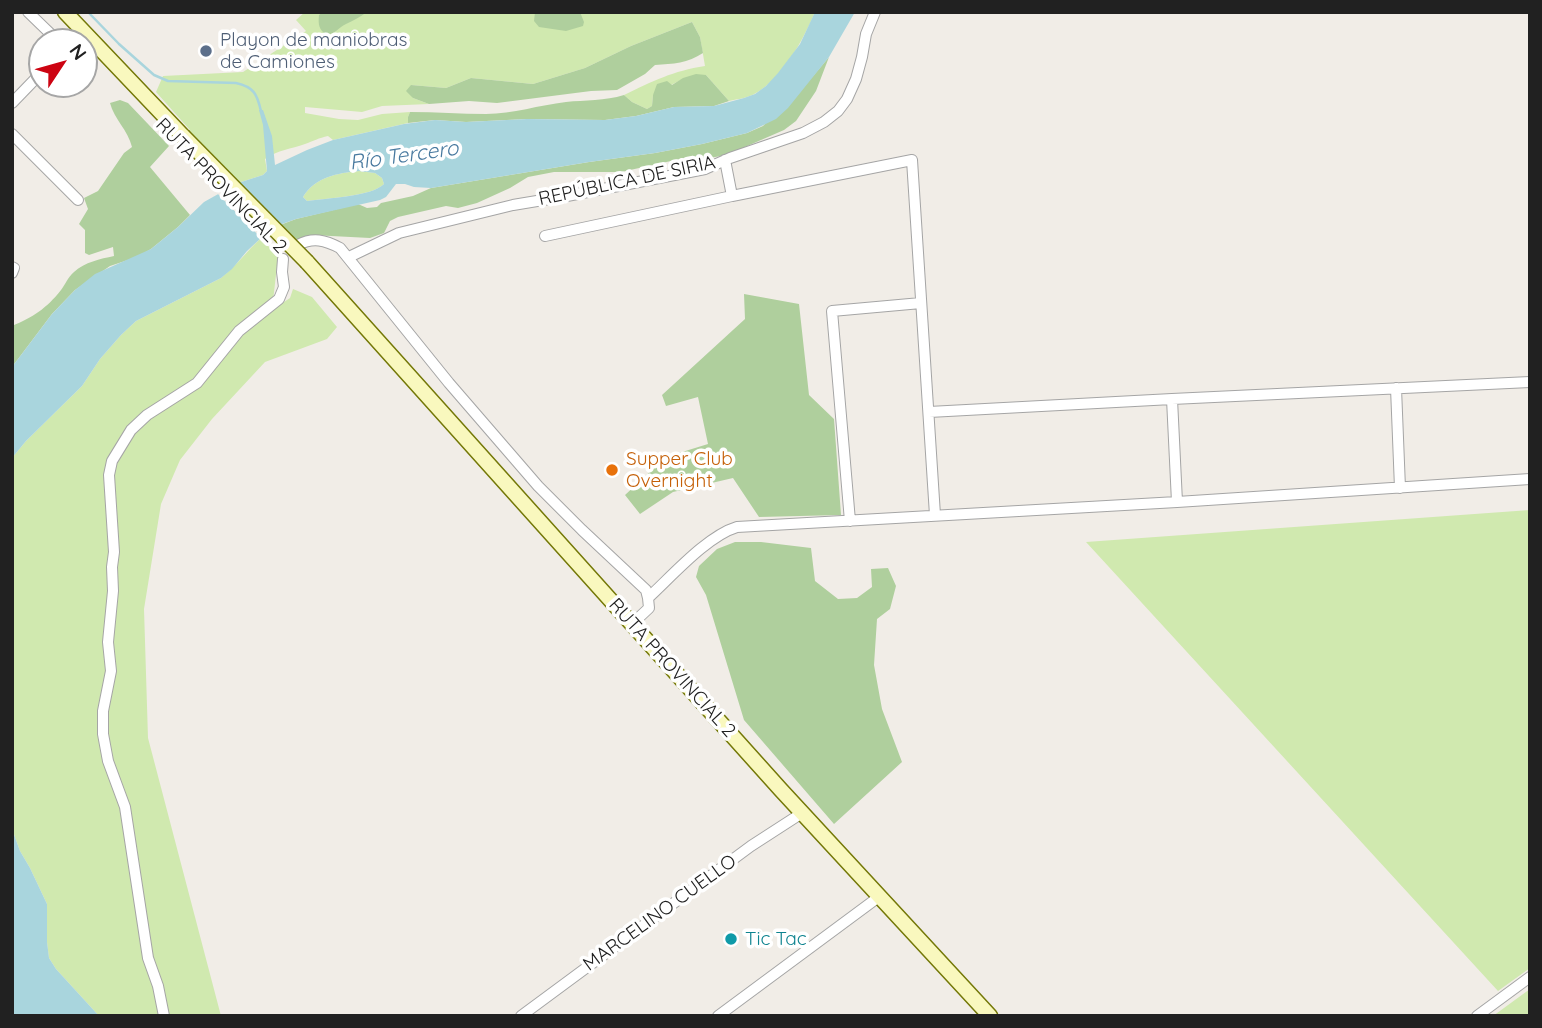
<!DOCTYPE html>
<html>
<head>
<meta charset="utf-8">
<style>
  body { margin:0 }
  #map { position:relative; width:1542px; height:1028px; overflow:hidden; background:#f1ede7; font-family:Quicksand,sans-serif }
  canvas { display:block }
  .frame { position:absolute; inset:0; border:14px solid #212121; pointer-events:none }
  .north { position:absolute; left:28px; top:28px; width:70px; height:70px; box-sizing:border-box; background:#fff; border:2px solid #a6a6a6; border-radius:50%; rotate:54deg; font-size:19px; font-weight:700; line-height:28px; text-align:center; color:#212121 }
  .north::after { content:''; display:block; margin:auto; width:24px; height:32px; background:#cd0412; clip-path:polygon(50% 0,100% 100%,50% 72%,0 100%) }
</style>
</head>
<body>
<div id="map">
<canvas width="1542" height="1028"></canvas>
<div class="frame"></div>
<div class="north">N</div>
</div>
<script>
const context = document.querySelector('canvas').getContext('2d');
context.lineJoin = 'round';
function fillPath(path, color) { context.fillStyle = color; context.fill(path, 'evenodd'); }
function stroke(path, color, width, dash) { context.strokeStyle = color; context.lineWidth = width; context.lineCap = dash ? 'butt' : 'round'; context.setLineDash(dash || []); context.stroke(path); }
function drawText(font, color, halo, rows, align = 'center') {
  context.font = font + ' Quicksand,sans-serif'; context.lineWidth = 7; context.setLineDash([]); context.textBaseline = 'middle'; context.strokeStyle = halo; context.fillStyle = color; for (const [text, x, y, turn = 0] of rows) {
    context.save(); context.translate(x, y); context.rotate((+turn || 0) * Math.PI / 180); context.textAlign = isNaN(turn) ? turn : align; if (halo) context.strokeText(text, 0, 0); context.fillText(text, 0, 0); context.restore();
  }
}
const grass = new Path2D(`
  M 305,12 L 815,12 C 803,40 783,78 756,93 C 748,98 738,99 729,101 L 706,75 C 686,74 670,86 653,95 L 652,106 L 647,109 L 632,102 L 624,95 C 653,81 673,71 705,66 L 700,37 L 692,22 L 631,46 L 585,68 L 533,84 L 471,78 L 446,88 L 411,85 L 413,98 L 429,104 L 382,106 L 362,112 L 305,107 L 305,113 L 339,119 L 358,120 L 382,114 L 410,112 L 408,117 L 408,123 L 333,140 L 328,136 C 319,138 313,141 305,144 C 291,149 278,150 265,159 L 267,171 L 263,175 L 238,183 L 188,132 L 190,130 L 156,92 L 163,76 L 243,72 L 306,31 L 296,20 Z
  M 359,171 L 375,173 L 382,178 L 384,184 C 371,197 326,198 307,201 L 303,197 C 315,177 338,173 359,171 Z
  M 261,238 L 278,257 L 272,310 L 290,298 L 293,289 L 312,297 L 337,327 L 327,339 L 265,362 L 212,419 L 180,460 L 161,504 L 144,609 L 148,738 L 221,1016 L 99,1016 L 56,969 L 49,958 L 47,942 L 47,904 L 30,868 L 20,851 L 12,829 L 12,458 L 26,441 L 82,386 L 100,359 L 121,335 L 136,321 L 221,278 C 236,266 247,251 261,238 Z
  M 1530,510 L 1530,968 L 1498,991 L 1086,542 Z
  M 1530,989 L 1530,1016 L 1493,1016 Z`);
const forest = new Path2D(`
  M 323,12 L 367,12 C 360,17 354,20 346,24 C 338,28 335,34 326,35 C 319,29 318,25 319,15 Z
  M 535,12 L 580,12 L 584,22 L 583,26 L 566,31 L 539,27 L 534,21 Z
  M 692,22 L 700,37 L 703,53 C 688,63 673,64 655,65 L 645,74 L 617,90 L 591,91 L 497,103 L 469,101 L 429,104 L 413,98 L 406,91 L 411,85 L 446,88 L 471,78 L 533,84 L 585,68 L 631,46 Z
  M 829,57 L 816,91 L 796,121 L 784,130 L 738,150 L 721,156 L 704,159 L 689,157 L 621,172 L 554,172 L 528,177 L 510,188 L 477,203 L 458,208 L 446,206 L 398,217 L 390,221 L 384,233 L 370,238 L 312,235 L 296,242 L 280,225 L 296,219 L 358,204 L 367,208 L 377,207 L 381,203 L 413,196 L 431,188 L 589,162 L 655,153 L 702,144 L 747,133 L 763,126 L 813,76 Z
  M 696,74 L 706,75 L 729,101 L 714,106 L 674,107 L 636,116 L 605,120 L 527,119 L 466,122 L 435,120 L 408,123 L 408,117 L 410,112 C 436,112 461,114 486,114 C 513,114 539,105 566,102 C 585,100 605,101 624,95 L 632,102 L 647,109 L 652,106 L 653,95 L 657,84 L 667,81 L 672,85 L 683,78 Z
  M 120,100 L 128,103 L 169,146 L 150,167 L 190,215 L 178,227 L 151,249 L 137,257 L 110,266 L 75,290 L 52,314 L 12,367 L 12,326 C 33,317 46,309 61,290 C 65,285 68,277 74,272 C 85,262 100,259 114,256 L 113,247 L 89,255 L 85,253 L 85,230 L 79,224 L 88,209 L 84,198 L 98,191 L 124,153 L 132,147 C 128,130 114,119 110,103 Z
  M 744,294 L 799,304 L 809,395 L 834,419 L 841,515 L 759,517 L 733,478 L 673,492 L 640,514 L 625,495 L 666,457 L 708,444 L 698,397 L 666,406 L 662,395 L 745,319 Z
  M 735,542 L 761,542 L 811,548 L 815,581 L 838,599 L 857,598 L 872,587 L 871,569 L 888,568 L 896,586 L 890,609 L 877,619 L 874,665 L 882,709 L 902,762 L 834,824 L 744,720 L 706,595 L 696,577 L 699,566 L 717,549 Z`);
const water = new Path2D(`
  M 815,12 L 855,12 L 829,57 L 788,108 L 776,119 L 747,133 L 702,144 L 655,153 L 589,162 L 431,188 L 414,187 L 405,184 L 396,184 L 386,197 L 380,200 L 296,219 L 282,224 L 261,238 L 247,251 L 232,269 L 221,278 L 136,321 L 121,335 L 100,359 L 82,386 L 26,441 L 12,458 L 12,367 L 52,314 L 75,290 L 95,274 L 151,249 L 178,227 L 204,202 L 238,183 L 263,175 L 267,171 L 263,125 L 259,110 L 263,110 L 272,136 L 275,165 L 307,150 L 333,140 L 404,124 L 435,120 L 466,122 L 527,119 L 605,120 L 636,116 L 674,107 L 714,106 L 744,98 L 755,94 L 766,86 L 778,73 L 800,44 ZM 359,171 L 375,173 L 382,178 L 384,184 C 371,197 326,198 307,201 L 303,197 C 315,177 338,173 359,171 Z
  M 12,829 L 20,851 L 30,868 L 47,904 L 47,942 L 49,958 L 56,969 L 99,1016 L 12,1016 Z`);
const pier = new Path2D(`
  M 235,180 L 282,228 L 264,241 L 216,192 Z`);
const stream = new Path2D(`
  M 88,12 L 120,45
  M 119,44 L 154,75 L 168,81 L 236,83 C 254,87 257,94 261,111`);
const minor = new Path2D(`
  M 28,12 L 59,42
  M 12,103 L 42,72
  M 12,134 L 78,200
  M 725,160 L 732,196 L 912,160 L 935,515
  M 545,236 L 732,196
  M 298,245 C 313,237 325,240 340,248 L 449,383 L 538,486 L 582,530 L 646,590 L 648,598 L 649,608 L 632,624
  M 349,257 L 399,233 L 513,205 L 567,196 L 705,169 L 730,158 L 803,133 L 824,122 L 838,111 L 847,99 L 856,79 L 862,57 L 866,34 L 875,12
  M 12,267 L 14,268 L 12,273
  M 1396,388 L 1400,488
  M 1172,399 L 1177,502
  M 929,412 L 1172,399 L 1530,382
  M 850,521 L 832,311 L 921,303
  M 648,598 C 672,576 707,536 737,527 L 1177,502 L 1530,479
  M 164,1016 L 158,986 L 148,958 L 125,807 L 108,761 L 103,734 L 103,711 L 111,671 L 108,642 L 113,591 L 112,567 L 114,552 L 109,475 L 112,461 L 131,430 L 147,415 L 197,383 L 239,331 L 279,299 L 284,287 L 282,272 L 283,259
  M 521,1016 L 751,846 L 802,813
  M 718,1016 L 880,896
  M 1477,1016 L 1530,977`);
const secondary = new Path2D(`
  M 65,12 L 183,136
  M 307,262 L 781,790 L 990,1016`);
const secondaryBridge = new Path2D(`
  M 183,136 L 307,262`);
const markers = [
  [206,51,7,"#5c6f8a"],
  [612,470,7,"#e8710a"],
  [731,939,7,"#0f9aa8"]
];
const serviceNames = [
  ["Playon de maniobras",220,40],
  ["de Camiones",220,62]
];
const streetNames = [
  ["REPÚBLICA DE SIRIA",627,181,-12],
  ["RUTA PROVINCIAL 2",221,186,46],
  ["RUTA PROVINCIAL 2",672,668,48],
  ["MARCELINO CUELLO",660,913,-36]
];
const foodNames = [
  ["Supper Club",626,459],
  ["Overnight",626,481]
];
const cultureNames = [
  ["Tic Tac",745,939]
];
const waterNames = [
  ["Río Tercero",404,156,-8]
];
fillPath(grass, '#d0e9af');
fillPath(forest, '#afcf9d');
fillPath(water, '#a9d5dd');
fillPath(pier, '#f1ede7');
stroke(stream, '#a9d5dd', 2.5);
stroke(minor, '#a5a5a5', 12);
stroke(secondary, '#747807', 17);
stroke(minor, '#fff', 10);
stroke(secondary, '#f9f8be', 14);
stroke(secondaryBridge, '#747807', 17, []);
stroke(secondaryBridge, '#f9f8be', 14);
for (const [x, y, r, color] of markers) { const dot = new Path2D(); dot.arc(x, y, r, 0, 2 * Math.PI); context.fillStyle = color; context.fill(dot); stroke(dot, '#fff', 2.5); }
drawText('19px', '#4e5e75', '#fff', serviceNames, 'left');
drawText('19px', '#212121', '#fff', streetNames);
drawText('19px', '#c56008', '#fff', foodNames, 'left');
drawText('19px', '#0d838f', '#fff', cultureNames, 'left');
drawText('italic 21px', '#48799f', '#fff', waterNames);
</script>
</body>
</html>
